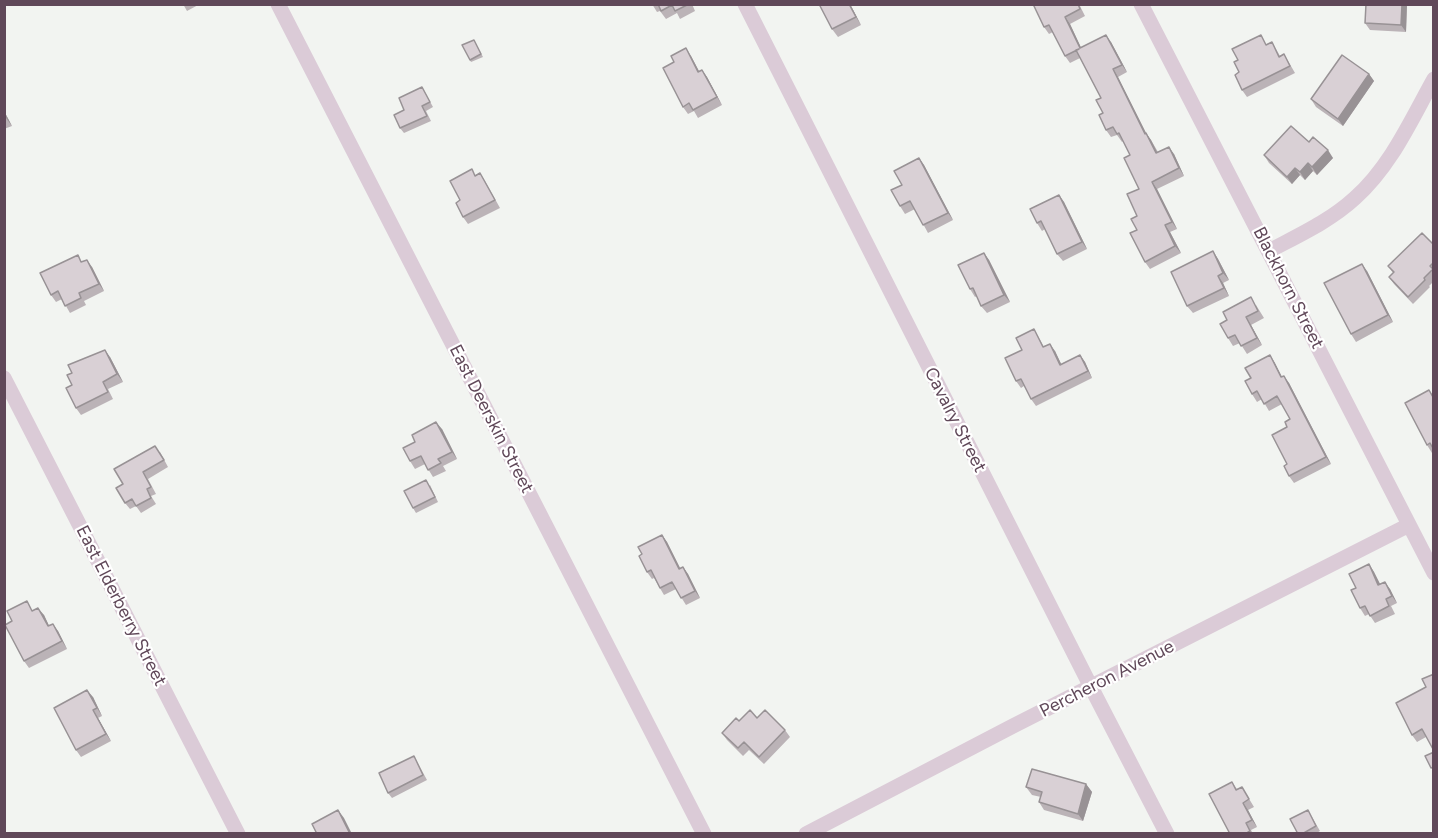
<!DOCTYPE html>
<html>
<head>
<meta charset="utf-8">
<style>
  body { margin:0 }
  #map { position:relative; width:1438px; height:838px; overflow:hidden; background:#f2f4f1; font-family:Figtree,sans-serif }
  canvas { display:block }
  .frame { position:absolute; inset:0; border:6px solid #604859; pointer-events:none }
</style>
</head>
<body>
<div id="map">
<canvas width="1438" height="838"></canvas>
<div class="frame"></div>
</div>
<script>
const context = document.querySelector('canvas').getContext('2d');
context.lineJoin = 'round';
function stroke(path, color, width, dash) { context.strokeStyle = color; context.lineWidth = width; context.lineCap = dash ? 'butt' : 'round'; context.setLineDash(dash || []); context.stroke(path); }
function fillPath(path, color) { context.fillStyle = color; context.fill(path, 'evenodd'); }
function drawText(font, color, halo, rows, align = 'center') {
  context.font = font + ' Figtree,sans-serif'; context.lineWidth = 4.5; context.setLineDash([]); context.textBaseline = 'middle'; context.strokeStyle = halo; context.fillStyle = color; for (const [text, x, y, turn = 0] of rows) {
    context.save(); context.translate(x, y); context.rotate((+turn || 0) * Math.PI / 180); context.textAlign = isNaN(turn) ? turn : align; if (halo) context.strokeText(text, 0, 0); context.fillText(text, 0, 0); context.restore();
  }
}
const minor = new Path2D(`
  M 278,4 L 704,834
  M 745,4 L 1091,687 L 1167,834
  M 1141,4 L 1434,573
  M 1269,251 C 1299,235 1330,221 1355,198 C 1391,166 1411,120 1434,79
  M 4,378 L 238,834
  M 806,834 L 1013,726 L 1409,525`);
const wall = new Path2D(`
  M 183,4 L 200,4 L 187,11 Z
  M 652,4 L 692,4 L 695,11 L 680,19 L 677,13 L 666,19 L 660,11 L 657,12 Z
  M 850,4 L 861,25 L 838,37 L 832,29 Z
  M 1079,4 L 1085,16 L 1070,24 L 1081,48 L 1111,42 L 1127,72 L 1118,77 L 1146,133 L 1151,140 L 1158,152 L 1174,154 L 1184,176 L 1157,189 L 1177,229 L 1170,232 L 1181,253 L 1150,269 L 1145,262 L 1137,230 L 1139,189 L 1130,155 L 1123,141 L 1122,142 L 1117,135 L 1111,137 L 1106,130 L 1101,98 L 1080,58 L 1070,63 L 1065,56 L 1053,32 L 1049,34 L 1044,27 Z
  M 1366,4 L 1407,4 L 1406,32 L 1370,30 L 1365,23 Z
  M 474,40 L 483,57 L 471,62 L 470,60 Z
  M 1272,42 L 1280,56 L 1284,54 L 1295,73 L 1247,97 L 1242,90 L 1239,72 L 1267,44 Z
  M 691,56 L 699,71 L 702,70 L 707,77 L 722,105 L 698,118 L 694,111 L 688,114 L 683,107 Z
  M 1369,74 L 1374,81 L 1343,126 L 1316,107 L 1311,99 Z
  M 422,87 L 433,107 L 426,111 L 431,121 L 404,133 L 400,128 L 404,110 Z
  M 4,111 L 12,126 L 4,129 Z
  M 1309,142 L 1333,158 L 1317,175 L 1313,171 L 1305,180 L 1300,175 L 1292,184 L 1269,163 L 1264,155 Z
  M 919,158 L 924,165 L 953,220 L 928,233 L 915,209 L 905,214 L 900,206 L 902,185 Z
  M 480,173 L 485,181 L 500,208 L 468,224 L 463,217 L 460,200 L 476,175 Z
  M 1059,195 L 1064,202 L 1087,249 L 1063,261 L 1057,254 L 1045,229 L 1042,231 L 1037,223 Z
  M 1434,245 L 1434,281 L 1429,286 L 1430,287 L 1413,304 L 1394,284 L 1389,277 L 1393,273 L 1388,266 Z
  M 1213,251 L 1218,259 L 1229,280 L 1223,283 L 1229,296 L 1193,313 L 1187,306 Z
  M 984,253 L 989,260 L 1010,302 L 987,313 L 981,306 L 977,296 L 975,297 L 970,289 Z
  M 82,262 L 92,267 L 104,291 L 84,301 L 86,305 L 70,313 L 62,299 L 56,302 L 51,295 Z
  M 1367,271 L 1393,322 L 1356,342 L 1351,334 Z
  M 1256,305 L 1264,318 L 1251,325 L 1262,345 L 1247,354 L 1240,343 L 1233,346 L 1228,338 Z
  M 1034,329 L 1044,347 L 1055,351 L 1061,364 L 1080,355 L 1085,362 L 1092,378 L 1036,406 L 1031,399 L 1024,386 L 1021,388 L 1016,381 L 1022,350 Z
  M 1270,355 L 1282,377 L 1289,383 L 1331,464 L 1294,483 L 1289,476 L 1287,464 L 1287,427 L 1290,419 L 1282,404 L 1269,411 L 1262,399 L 1257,402 L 1252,394 L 1251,378 Z
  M 110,357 L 123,382 L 108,389 L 113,399 L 81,415 L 76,408 L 72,385 Z
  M 1429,390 L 1434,397 L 1434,452 L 1432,453 L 1427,445 Z
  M 442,429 L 457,459 L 443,466 L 446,471 L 433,477 L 425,464 L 415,469 L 410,461 Z
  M 160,452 L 168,467 L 148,479 L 156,494 L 151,496 L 156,504 L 141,513 L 136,506 L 130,509 L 125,503 L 123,484 Z
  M 430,485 L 438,502 L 416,513 L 413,508 Z
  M 662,535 L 667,542 L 680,568 L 683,567 L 688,574 L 700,598 L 686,605 L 676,589 L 664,595 L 654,578 L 652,579 L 647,572 L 642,554 Z
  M 1369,564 L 1374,572 L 1380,584 L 1390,589 L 1397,603 L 1391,606 L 1395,614 L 1375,623 L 1369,614 L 1365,616 L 1360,608 L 1356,588 Z
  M 33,610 L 44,615 L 49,626 L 58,631 L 67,649 L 29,668 L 24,661 Z
  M 1434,674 L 1426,737 L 1417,742 L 1412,735 Z
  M 93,697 L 102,716 L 98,718 L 111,741 L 81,757 L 76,750 Z
  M 757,718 L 785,730 L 790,737 L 764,764 L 749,750 L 743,756 L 727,740 L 722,733 L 739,721 Z
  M 414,756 L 427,780 L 392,798 L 388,793 Z
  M 1232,782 L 1237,789 L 1242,787 L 1254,807 L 1248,810 L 1257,827 L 1251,830 L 1253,834 L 1230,834 Z
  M 1086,784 L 1092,792 L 1083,821 L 1044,810 L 1039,802 L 1041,797 L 1032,795 L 1026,787 Z
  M 1308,810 L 1320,831 L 1315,834 L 1298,834 Z`);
const shadedWall = new Path2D(`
  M 849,4 L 850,4 L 861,25 L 856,17 Z
  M 1402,4 L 1407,4 L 1406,32 L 1401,25 Z
  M 1065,17 L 1070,24 L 1085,56 L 1080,48 Z
  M 1106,35 L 1111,42 L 1127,72 L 1122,65 Z
  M 686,48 L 691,56 L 703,79 L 698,72 Z
  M 1113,69 L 1118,77 L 1150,141 L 1145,134 Z
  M 702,70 L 707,77 L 722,105 L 717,97 Z
  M 1369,74 L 1374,81 L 1343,126 L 1338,119 Z
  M 4,111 L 12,126 L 6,118 L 4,114 Z
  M 1146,133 L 1151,140 L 1161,160 L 1156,153 Z
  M 1169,147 L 1174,154 L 1184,176 L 1179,168 Z
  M 1328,150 L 1333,158 L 1317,175 L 1312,167 Z
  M 919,158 L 924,165 L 953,220 L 948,213 Z
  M 1308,163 L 1313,171 L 1305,180 L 1300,172 Z
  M 1295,168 L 1300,175 L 1292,184 L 1287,177 Z
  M 1152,182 L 1157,189 L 1177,229 L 1172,222 Z
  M 1059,195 L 1064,202 L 1087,249 L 1082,242 Z
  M 1165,225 L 1170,232 L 1181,253 L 1175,246 Z
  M 1213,251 L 1218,259 L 1229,280 L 1223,273 Z
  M 984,253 L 989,260 L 1010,302 L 1004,295 Z
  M 87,260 L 92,267 L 104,291 L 99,284 Z
  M 1362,264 L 1367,271 L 1393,322 L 1388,315 Z
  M 1218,276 L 1223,283 L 1229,296 L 1224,288 Z
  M 1246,317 L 1251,325 L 1262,345 L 1257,338 Z
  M 1050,344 L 1055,351 L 1065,372 L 1060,365 Z
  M 105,350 L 110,357 L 123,382 L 117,374 Z
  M 1080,355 L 1085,362 L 1092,378 L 1088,371 Z
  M 1270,355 L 1275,363 L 1286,385 L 1281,377 Z
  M 1284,376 L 1289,383 L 1331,464 L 1326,457 Z
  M 436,422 L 442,429 L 457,459 L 452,452 Z
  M 662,535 L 667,542 L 684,576 L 679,569 Z
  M 1369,564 L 1374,572 L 1384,592 L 1378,585 Z
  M 683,567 L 688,574 L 700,598 L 695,591 Z
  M 1385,582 L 1390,589 L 1397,603 L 1392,596 Z
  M 38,608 L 44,615 L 53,634 L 48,626 Z
  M 53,624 L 58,631 L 67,649 L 62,641 Z
  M 87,690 L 93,697 L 102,716 L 97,708 Z
  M 93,710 L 98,718 L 111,741 L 106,734 Z
  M 1086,784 L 1092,792 L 1083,821 L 1078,814 Z
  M 1243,803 L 1248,810 L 1257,827 L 1252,820 Z
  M 338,810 L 344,818 L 352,834 L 350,834 Z`);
const building = new Path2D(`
  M 658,4 L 689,4 L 675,11 L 672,5 L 661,11 Z
  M 819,4 L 849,4 L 856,17 L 832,29 Z
  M 1033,4 L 1078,4 L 1080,9 L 1065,17 L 1080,48 L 1106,35 L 1122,65 L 1113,69 L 1145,134 L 1146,133 L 1156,153 L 1169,147 L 1179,168 L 1152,182 L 1172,222 L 1165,225 L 1175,246 L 1145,262 L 1130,233 L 1137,230 L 1131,219 L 1137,216 L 1127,194 L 1139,189 L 1124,158 L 1130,155 L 1119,133 L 1117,134 L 1113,127 L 1106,130 L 1099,115 L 1103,113 L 1096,100 L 1101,98 L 1076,50 L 1079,49 L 1065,56 L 1049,25 L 1044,27 Z
  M 1366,4 L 1402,4 L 1401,25 L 1365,23 Z
  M 1261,35 L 1266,45 L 1272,42 L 1279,57 L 1284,54 L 1290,66 L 1242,90 L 1235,75 L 1239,72 L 1234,62 L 1238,60 L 1232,49 Z
  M 474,40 L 481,54 L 470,60 L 462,45 Z
  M 686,48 L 698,72 L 702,70 L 717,97 L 693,110 L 689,103 L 683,107 L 663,68 L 674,62 L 671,56 Z
  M 1342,55 L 1369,74 L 1338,119 L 1311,99 Z
  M 422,87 L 430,102 L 422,106 L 427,116 L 400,128 L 394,115 L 404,110 L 399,98 Z
  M 1291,126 L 1309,142 L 1313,137 L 1328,150 L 1312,167 L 1308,163 L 1300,172 L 1295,168 L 1287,177 L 1264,155 Z
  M 919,158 L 948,213 L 923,225 L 910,201 L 900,206 L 891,190 L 902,185 L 894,171 Z
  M 472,169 L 475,176 L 480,173 L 495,200 L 463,217 L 456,203 L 460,200 L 450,181 Z
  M 1059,195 L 1082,242 L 1057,254 L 1041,221 L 1037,223 L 1030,209 Z
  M 1422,233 L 1434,245 L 1434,262 L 1430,266 L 1433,269 L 1424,278 L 1425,280 L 1408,297 L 1389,277 L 1394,272 L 1388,266 Z
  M 1213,251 L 1223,273 L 1218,276 L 1224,288 L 1187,306 L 1171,272 Z
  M 984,253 L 1004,295 L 981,306 L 973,288 L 970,289 L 958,265 Z
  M 78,255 L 81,262 L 87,260 L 99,284 L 79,293 L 81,298 L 65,306 L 58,291 L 51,295 L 40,273 Z
  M 1362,264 L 1388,315 L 1351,334 L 1324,283 Z
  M 1251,297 L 1258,311 L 1246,317 L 1257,338 L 1241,346 L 1235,335 L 1228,338 L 1220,324 L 1227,320 L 1223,312 Z
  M 1034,329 L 1043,347 L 1050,344 L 1060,365 L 1080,355 L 1088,371 L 1031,399 L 1021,379 L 1016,381 L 1005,358 L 1022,350 L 1016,338 Z
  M 105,350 L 117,374 L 103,382 L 108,392 L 76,408 L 66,388 L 72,385 L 67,375 L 72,373 L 68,365 Z
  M 1270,355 L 1281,377 L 1284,376 L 1326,457 L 1289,476 L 1284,466 L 1287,464 L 1272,435 L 1287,427 L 1285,422 L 1290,419 L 1277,396 L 1264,404 L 1257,391 L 1252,394 L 1245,381 L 1251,378 L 1245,368 Z
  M 1429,390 L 1434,399 L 1434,450 L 1430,443 L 1427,445 L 1405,403 Z
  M 436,422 L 452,452 L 438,459 L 441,463 L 428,470 L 421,456 L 410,461 L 403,448 L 415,442 L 412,435 Z
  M 155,446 L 164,460 L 143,472 L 151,487 L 147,489 L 151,498 L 136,506 L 132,499 L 125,503 L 116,488 L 123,484 L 114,469 Z
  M 426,480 L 435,497 L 413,508 L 404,491 Z
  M 662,535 L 679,569 L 683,567 L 695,591 L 681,598 L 672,582 L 660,588 L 651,570 L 647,572 L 639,556 L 642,554 L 638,547 Z
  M 1369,564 L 1378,585 L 1385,582 L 1392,596 L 1386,599 L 1389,606 L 1370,616 L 1365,606 L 1360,608 L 1351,590 L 1356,588 L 1349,574 Z
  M 27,601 L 32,611 L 38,608 L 48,626 L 53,624 L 62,641 L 24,661 L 5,625 L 12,621 L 7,611 Z
  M 1434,674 L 1434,751 L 1422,729 L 1412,735 L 1396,703 L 1426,687 L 1422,679 Z
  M 87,690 L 97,708 L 93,710 L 106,734 L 76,750 L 54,708 Z
  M 750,710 L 757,718 L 765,710 L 785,730 L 759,757 L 744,742 L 738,748 L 722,733 L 736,718 L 739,721 Z
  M 1434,752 L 1434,767 L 1431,768 L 1425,756 Z
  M 414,756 L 423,775 L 388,793 L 379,773 Z
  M 1032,769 L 1086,784 L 1078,814 L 1039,802 L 1042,792 L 1026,787 Z
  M 1232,782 L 1236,790 L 1242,787 L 1249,799 L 1243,803 L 1252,820 L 1246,823 L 1250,831 L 1245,834 L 1230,834 L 1209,794 Z
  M 338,810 L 350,834 L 317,834 L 312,824 Z
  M 1308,810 L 1316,826 L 1302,834 L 1298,834 L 1290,819 Z`);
const streetNames = [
  ["Blackhorn Street",1288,288,63],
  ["East Deerskin Street",491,419,63],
  ["Cavalry Street",955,420,63],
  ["East Elderberry Street",121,606,63],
  ["Percheron Avenue",1107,679,-27]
];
stroke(minor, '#dbcbd7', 15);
fillPath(wall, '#bbb3b7');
fillPath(shadedWall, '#989295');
fillPath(building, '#d9d0d5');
stroke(building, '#989295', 1.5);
drawText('18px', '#604859', '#fff', streetNames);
</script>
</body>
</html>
